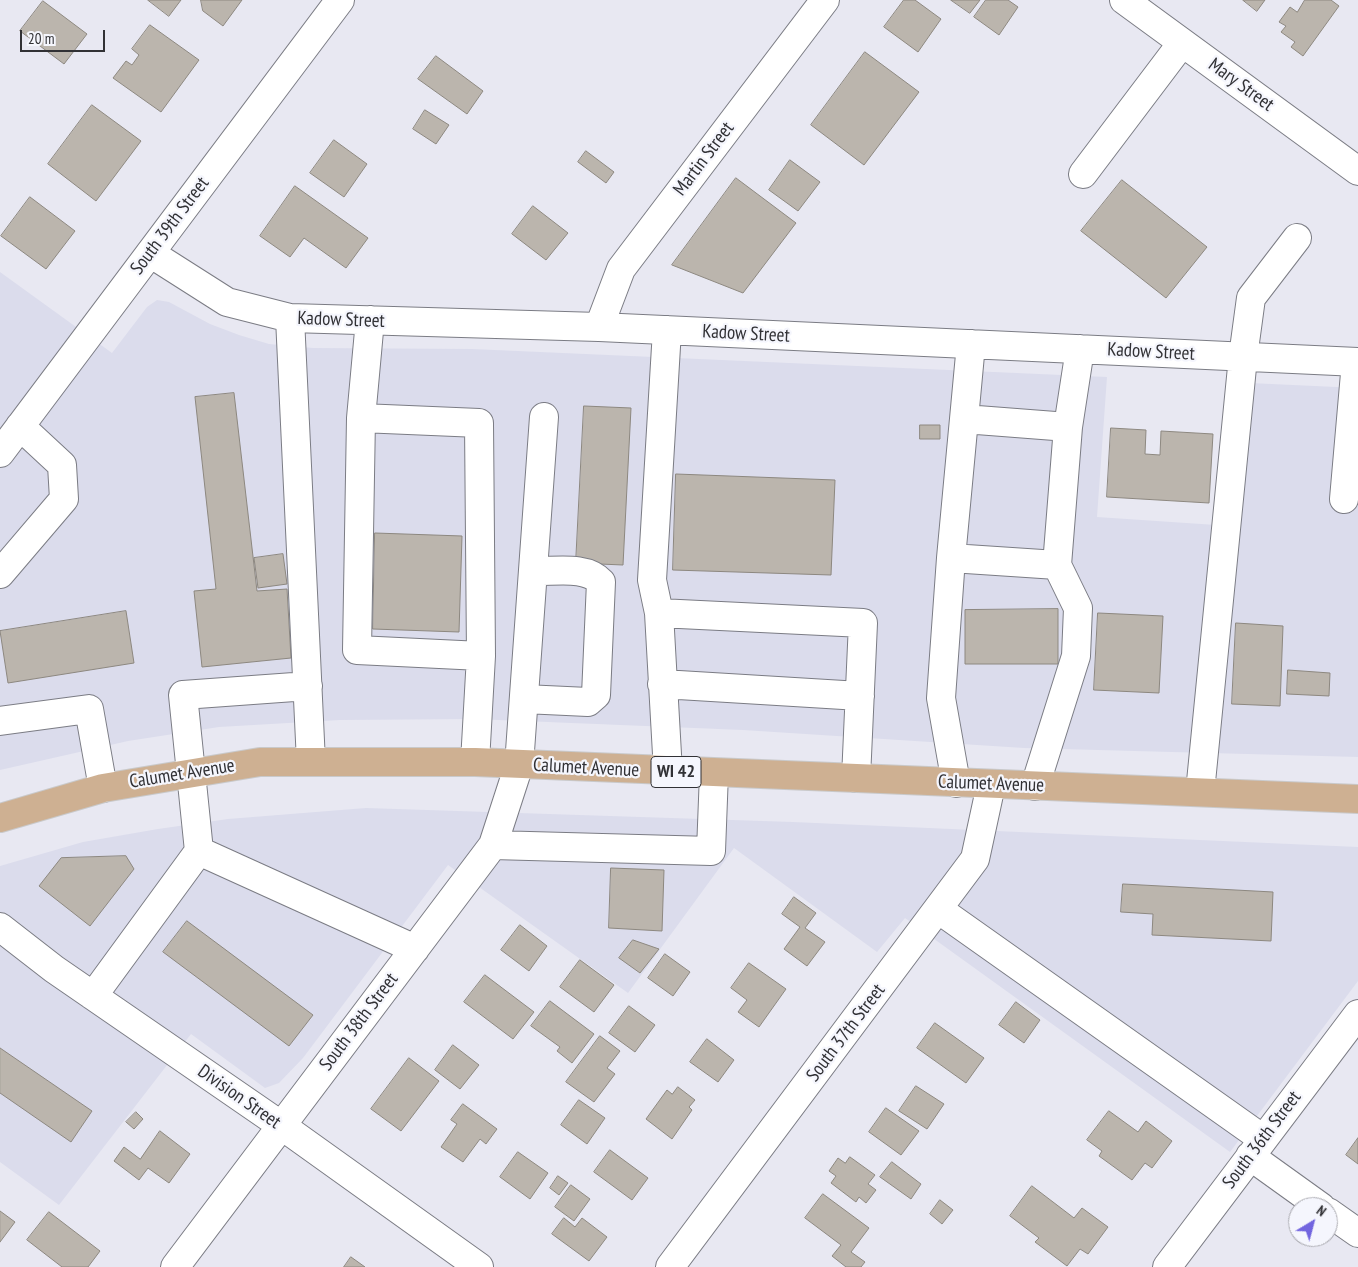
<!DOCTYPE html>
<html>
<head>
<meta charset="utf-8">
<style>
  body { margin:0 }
  #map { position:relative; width:1358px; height:1267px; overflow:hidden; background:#e8e8f2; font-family:"PT Sans Narrow",sans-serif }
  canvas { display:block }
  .north { position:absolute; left:1288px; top:1197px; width:50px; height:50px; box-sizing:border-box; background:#f5f6fd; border:1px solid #a7a7ad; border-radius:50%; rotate:37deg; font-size:14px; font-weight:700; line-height:20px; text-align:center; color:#313135 }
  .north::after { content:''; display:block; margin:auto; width:18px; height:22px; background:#7265df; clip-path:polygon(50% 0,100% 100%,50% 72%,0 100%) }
  .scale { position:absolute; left:20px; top:30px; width:85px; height:22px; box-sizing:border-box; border:2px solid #313135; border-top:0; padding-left:6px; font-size:15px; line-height:18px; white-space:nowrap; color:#313135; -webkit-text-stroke:4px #f5f6fd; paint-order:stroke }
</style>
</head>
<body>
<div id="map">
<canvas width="1358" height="1267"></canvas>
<div class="north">N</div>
<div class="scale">20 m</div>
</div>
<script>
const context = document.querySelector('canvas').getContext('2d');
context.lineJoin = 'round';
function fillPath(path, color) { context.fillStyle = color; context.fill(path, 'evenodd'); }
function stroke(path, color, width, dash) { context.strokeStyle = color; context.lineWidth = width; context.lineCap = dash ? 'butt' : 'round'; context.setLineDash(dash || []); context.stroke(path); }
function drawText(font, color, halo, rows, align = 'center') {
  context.font = font + ' "PT Sans Narrow",sans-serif'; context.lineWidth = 4.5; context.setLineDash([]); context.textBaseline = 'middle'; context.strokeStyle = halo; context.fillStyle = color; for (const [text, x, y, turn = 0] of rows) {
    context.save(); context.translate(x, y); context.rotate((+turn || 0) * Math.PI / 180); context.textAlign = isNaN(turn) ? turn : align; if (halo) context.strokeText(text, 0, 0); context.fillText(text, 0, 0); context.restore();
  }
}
const built = new Path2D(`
  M 0,272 L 112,353 L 147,307 L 157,300 L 169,302 L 210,324 L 239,335 L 269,344 L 313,348 L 472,349 L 1107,377 L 1097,517 L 1216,525 L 1228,382 L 1358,388 L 1358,757 L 1024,748 L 743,730 L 474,719 L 340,720 L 219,727 L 128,741 L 0,770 Z
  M 366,808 L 793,822 L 1358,847 L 1358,981 L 1230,1152 L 905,918 L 877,952 L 734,848 L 628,993 L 448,865 L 303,1058 L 279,1083 L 265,1088 L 191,1034 L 59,1205 L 0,1162 L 0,866 L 83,842 L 158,829 L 228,819 Z`);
const building = new Path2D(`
  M 148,0 L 181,0 L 169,16 Z
  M 201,0 L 242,0 L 223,26 L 203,11 Z
  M 904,0 L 915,0 L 941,19 L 918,52 L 884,27 Z
  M 951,0 L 980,0 L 970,13 Z
  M 986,0 L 1008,0 L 1018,7 L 999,35 L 974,17 Z
  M 1243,0 L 1265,0 L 1257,11 Z
  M 1305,0 L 1331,0 L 1339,6 L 1303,56 L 1291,47 L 1295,42 L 1281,32 L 1286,26 L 1279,22 L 1290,7 L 1297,12 Z
  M 43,1 L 87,34 L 64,64 L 20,31 Z
  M 150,25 L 199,60 L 161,112 L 113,78 L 126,61 L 132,65 L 139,55 L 132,49 Z
  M 865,52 L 919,92 L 864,165 L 811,125 Z
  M 436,56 L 483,91 L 467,114 L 418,79 Z
  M 92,105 L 141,141 L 96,201 L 48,164 Z
  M 425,110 L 449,125 L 436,144 L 413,129 Z
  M 334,140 L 367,164 L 344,197 L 310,173 Z
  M 586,151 L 614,172 L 606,183 L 578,162 Z
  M 790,160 L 820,182 L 798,211 L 769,190 Z
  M 736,178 L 796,223 L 743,293 L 672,265 Z
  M 1122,180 L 1207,247 L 1166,298 L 1081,231 Z
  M 295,186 L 368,238 L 346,268 L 304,238 L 290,257 L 260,236 Z
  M 30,197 L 75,231 L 46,269 L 1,236 Z
  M 533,206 L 568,233 L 546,260 L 512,234 Z
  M 234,393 L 257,591 L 287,589 L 291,658 L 202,667 L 194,591 L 216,589 L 195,397 Z
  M 584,406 L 631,408 L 623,565 L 576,563 Z
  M 920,425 L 940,425 L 940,439 L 920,439 Z
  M 1111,428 L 1146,430 L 1145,454 L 1160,455 L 1161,431 L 1213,434 L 1209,503 L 1107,497 Z
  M 676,474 L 835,480 L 831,575 L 673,570 Z
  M 375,533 L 462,536 L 459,632 L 373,629 Z
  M 283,554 L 287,584 L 258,588 L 254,558 Z
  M 1058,609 L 1058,664 L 965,664 L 965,610 Z
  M 126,611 L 134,663 L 8,683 L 0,631 Z
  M 1098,613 L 1163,616 L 1159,693 L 1094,690 Z
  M 1236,623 L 1283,626 L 1280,706 L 1232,704 Z
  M 1288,670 L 1330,673 L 1329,696 L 1287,694 Z
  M 126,856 L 134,869 L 90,926 L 39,886 L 61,858 Z
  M 611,868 L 664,870 L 662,931 L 609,928 Z
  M 1123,884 L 1273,892 L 1271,941 L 1152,935 L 1153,914 L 1121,912 Z
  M 794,897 L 816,913 L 805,928 L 825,942 L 807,966 L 784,949 L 800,927 L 782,914 Z
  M 187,921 L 313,1015 L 289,1046 L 163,952 Z
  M 520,925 L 547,946 L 529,971 L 501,950 Z
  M 633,940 L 659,949 L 640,973 L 619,958 Z
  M 665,954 L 690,972 L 673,996 L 648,978 Z
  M 580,960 L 614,985 L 594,1012 L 560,987 Z
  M 749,963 L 786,989 L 759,1027 L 738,1012 L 747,1000 L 731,988 Z
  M 485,975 L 534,1012 L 513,1039 L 464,1002 Z
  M 550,1001 L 594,1034 L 572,1063 L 557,1051 L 560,1047 L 531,1026 Z
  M 1016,1002 L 1040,1020 L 1024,1043 L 999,1025 Z
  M 629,1006 L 655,1025 L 635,1052 L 609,1033 Z
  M 935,1023 L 984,1058 L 966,1083 L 917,1048 Z
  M 600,1036 L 620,1051 L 607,1068 L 615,1074 L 594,1102 L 566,1082 Z
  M 707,1039 L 734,1060 L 718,1082 L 690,1062 Z
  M 453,1045 L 479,1065 L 460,1089 L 435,1070 Z
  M 0,1048 L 92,1111 L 71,1142 L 0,1093 Z
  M 409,1058 L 439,1081 L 401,1131 L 371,1109 Z
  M 916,1086 L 944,1104 L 927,1129 L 899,1111 Z
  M 678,1087 L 695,1100 L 689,1107 L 692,1110 L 672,1139 L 646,1119 L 667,1090 L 672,1094 Z
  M 579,1100 L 605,1118 L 587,1144 L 561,1125 Z
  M 463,1104 L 497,1129 L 486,1144 L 480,1139 L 463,1162 L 441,1147 L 457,1124 L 451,1120 Z
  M 886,1108 L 919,1131 L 901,1155 L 869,1132 Z
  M 1109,1111 L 1138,1132 L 1146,1121 L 1172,1141 L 1152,1168 L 1145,1163 L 1132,1180 L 1099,1156 L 1102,1151 L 1087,1140 Z
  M 136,1112 L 143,1119 L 134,1129 L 126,1122 Z
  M 160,1131 L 190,1154 L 169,1183 L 148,1168 L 139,1180 L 114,1161 L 124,1147 L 140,1159 Z
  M 1358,1138 L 1358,1164 L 1346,1155 Z
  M 610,1150 L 648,1178 L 632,1200 L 594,1172 Z
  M 518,1152 L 548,1173 L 530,1199 L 500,1177 Z
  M 850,1157 L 875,1175 L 868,1184 L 876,1190 L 866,1203 L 859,1197 L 856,1202 L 831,1183 L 836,1176 L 829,1171 L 838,1158 L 845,1163 Z
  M 892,1162 L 921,1184 L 911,1199 L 880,1177 Z
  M 558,1176 L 568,1183 L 559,1195 L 550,1188 Z
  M 571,1185 L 590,1199 L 574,1221 L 555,1207 Z
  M 1032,1186 L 1074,1218 L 1082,1208 L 1108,1227 L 1088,1254 L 1080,1249 L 1067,1266 L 1035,1242 L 1039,1238 L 1010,1216 Z
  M 823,1194 L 869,1228 L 851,1252 L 865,1262 L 861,1267 L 846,1267 L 832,1256 L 841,1245 L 805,1218 Z
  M 940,1200 L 953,1210 L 942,1224 L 930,1214 Z
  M 0,1211 L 15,1222 L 0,1242 Z
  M 49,1212 L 100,1251 L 88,1267 L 62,1267 L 27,1240 Z
  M 564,1218 L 575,1227 L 582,1218 L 607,1237 L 589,1261 L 552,1234 Z
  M 351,1257 L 365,1267 L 344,1267 Z`);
const minor = new Path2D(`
  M 1124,0 L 1358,171
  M 1083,174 L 1182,43
  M 150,253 L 227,302 L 290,318 L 599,327 L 1358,362
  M 290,318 L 311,762
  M 370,320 L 361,418 L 357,650 L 481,656 L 475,762
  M 599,327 L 621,269 L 825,0
  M 667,330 L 652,580 L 659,613 L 668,772
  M 361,418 L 479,423 L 481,656
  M 964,419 L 1068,427
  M 0,453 L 340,0
  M 1344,499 L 1356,362
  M 951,558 L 1057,565
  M 0,574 L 64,499 L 62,465 L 20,426
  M 659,613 L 863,623 L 856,778
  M 662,684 L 860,696
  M 524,699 L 588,702 L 596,695 L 601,582 C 586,565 554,572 533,571
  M 0,721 L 89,709 L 103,788
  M 956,783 L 941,698 L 951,558 L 971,344
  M 1035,786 L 1076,656 L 1078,608 L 1057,565 L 1068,427 L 1080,349
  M 1200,792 L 1243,357 L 1251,298 L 1297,238
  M 493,845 L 711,851 L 714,773
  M 199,851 L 415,949
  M 938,909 L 1263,1139
  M 0,927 L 54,969 L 282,1126 L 479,1267
  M 93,996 L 199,851 L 183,695 L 308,686
  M 1250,1156 L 1321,1207
  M 1328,1212 L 1358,1233
  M 175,1267 L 493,845 L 519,765 L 544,417
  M 670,1267 L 975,859 L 991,785
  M 1167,1267 L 1358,1014`);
const major = new Path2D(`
  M 0,818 L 103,788 L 260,762 L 475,762 L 1358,799`);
const shields = [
  [676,772,50]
];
const shieldNames = [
  ["WI 42",676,772]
];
const streetNames = [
  ["Mary Street",1241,85,36],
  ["Martin Street",704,159,-53],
  ["South 39th Street",170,226,-53],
  ["Kadow Street",341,320,2],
  ["Kadow Street",746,334,3],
  ["Kadow Street",1151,352,3],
  ["Calumet Avenue",586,768,3],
  ["Calumet Avenue",182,774,-9],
  ["Calumet Avenue",991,784,2],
  ["South 38th Street",359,1022,-53],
  ["South 37th Street",846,1033,-53],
  ["Division Street",239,1097,35],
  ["South 36th Street",1262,1140,-53]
];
fillPath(built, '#dbdcec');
fillPath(building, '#bbb5ad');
stroke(building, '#8d8880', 1);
stroke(minor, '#7b7c84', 30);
stroke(major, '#c9c9ca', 30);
stroke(minor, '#fff', 28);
stroke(major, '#ceb092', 28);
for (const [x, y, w] of shields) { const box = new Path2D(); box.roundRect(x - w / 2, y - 15.5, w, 31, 4); context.fillStyle = '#f5f6fd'; context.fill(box); stroke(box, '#313135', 1); }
drawText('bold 18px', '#313135', null, shieldNames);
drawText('19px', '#313135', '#f5f6fd', streetNames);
</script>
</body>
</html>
